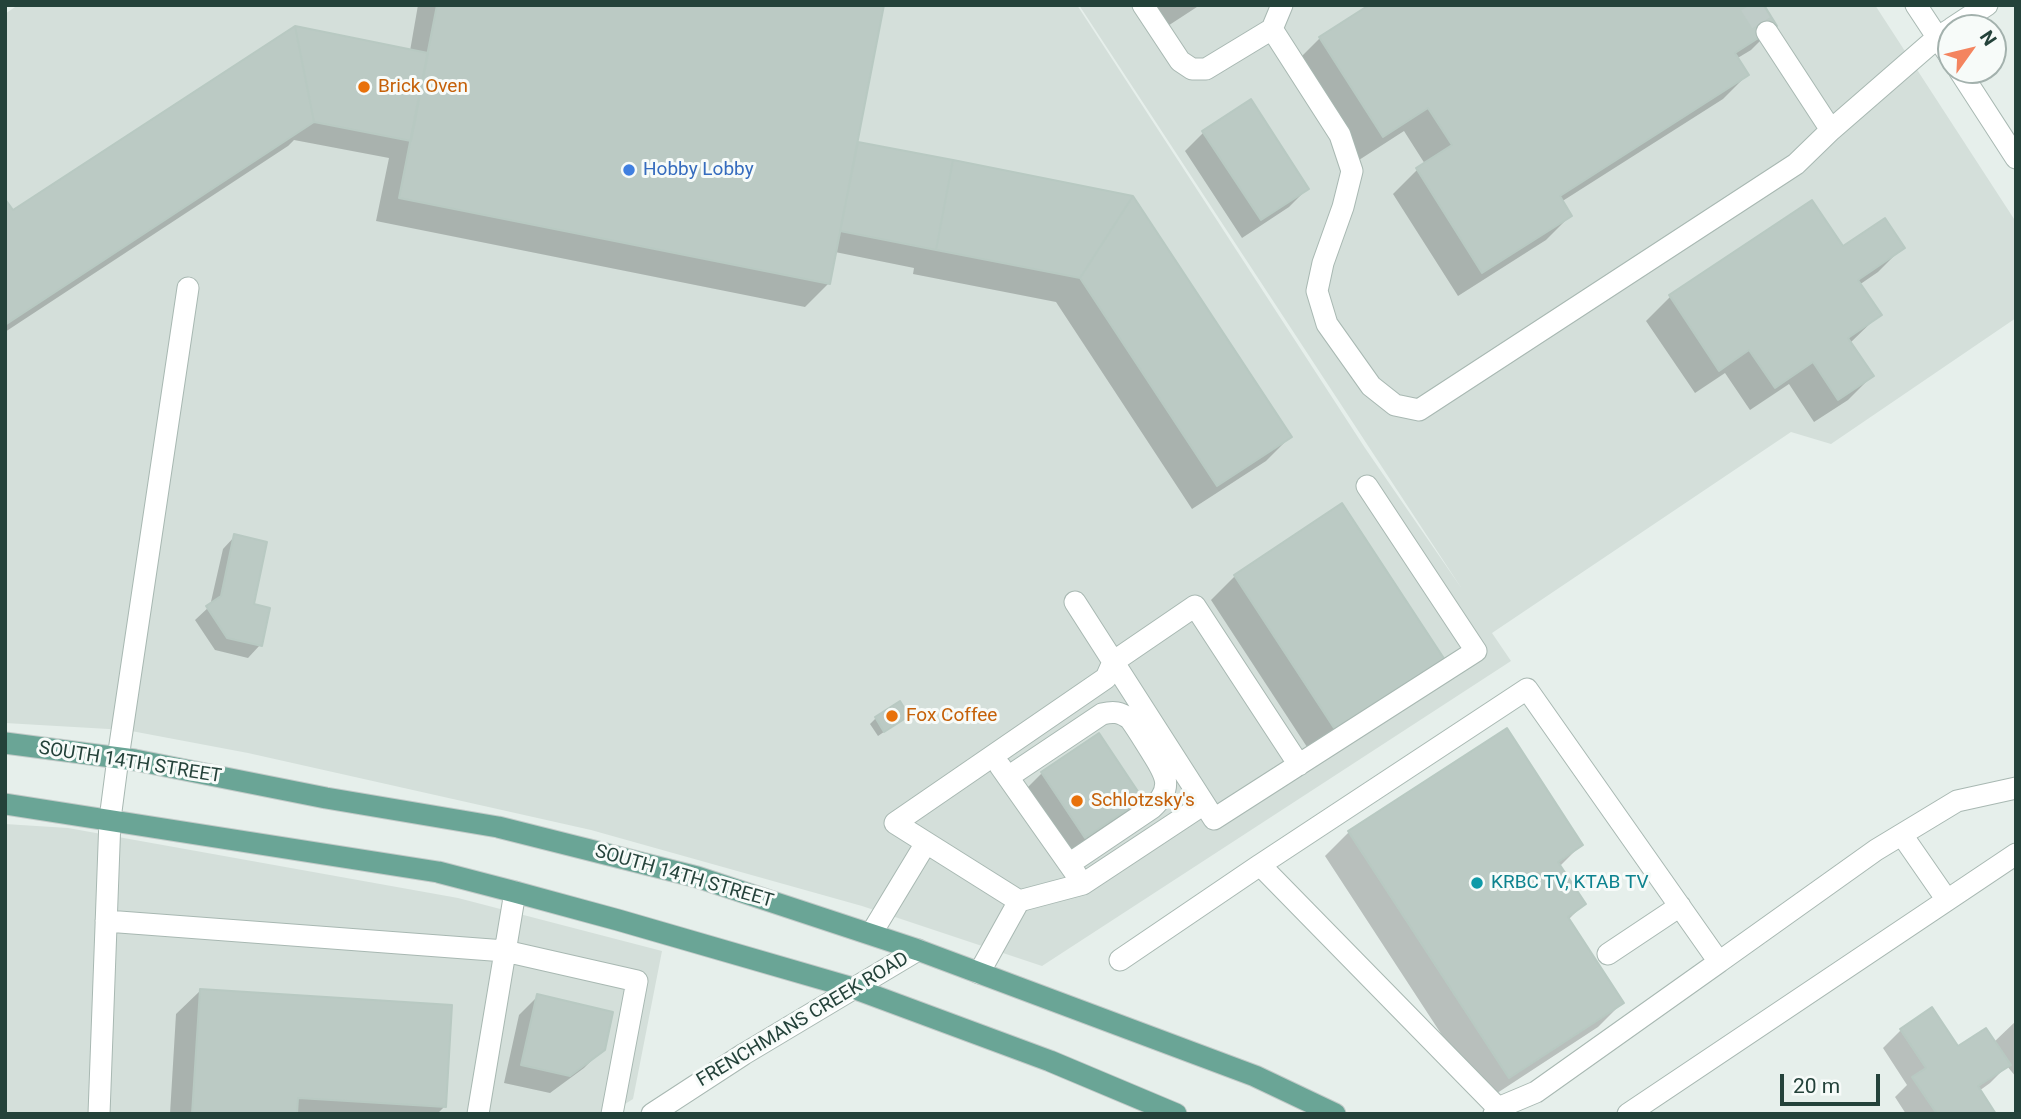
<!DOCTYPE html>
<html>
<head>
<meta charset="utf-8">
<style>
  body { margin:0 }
  #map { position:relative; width:2021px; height:1119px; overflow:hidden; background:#e6efeb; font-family:Roboto,sans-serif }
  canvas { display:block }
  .frame { position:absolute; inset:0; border:7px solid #24423a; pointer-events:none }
  .north { position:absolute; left:1937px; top:14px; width:70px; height:70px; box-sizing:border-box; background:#f7fbf9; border:2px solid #a3b1ad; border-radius:50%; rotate:56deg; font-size:19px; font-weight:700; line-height:28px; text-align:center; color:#24423a }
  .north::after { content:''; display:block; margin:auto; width:24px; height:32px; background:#f4845f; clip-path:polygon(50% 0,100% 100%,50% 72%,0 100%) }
  .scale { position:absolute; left:1780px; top:1074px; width:100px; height:32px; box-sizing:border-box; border:4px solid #24423a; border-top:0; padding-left:9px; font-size:21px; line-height:24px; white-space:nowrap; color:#24423a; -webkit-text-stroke:5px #f7fbf9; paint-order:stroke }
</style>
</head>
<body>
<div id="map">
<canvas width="2021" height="1119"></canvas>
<div class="frame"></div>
<div class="north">N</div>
<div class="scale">20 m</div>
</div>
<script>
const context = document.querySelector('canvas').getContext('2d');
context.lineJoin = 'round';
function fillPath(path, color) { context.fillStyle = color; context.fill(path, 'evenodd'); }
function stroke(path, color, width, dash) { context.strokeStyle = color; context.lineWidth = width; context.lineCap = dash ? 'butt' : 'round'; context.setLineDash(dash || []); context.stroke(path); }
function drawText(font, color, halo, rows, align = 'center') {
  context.font = font + ' Roboto,sans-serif'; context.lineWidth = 6; context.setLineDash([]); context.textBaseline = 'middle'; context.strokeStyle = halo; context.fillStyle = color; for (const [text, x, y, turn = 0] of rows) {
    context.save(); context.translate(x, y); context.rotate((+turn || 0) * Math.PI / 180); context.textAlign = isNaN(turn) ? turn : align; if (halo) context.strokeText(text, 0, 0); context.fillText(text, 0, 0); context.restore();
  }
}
const built = new Path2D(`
  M 18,5 L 1077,5 L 1365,448 L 1462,589 L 1079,5 L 1875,5 L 2016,222 L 2016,318 L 1831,444 L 1791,432 L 1492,633 L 1511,661 L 1042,966 L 862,906 L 591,830 L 248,753 L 126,730 L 5,723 L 5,14 Z
  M 5,824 L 68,828 L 458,898 L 662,951 L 633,1099 L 609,1114 L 5,1114 Z`);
const shadow = new Path2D(`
  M 418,5 L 883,5 L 855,147 L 858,144 L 952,162 L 1290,437 L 1266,461 L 1192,509 L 1056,302 L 913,274 L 914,268 L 835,252 L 829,283 L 805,307 L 376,221 L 389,158 L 294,140 L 288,146 L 5,332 L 5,202 L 12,213 L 410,51 Z
  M 1139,5 L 1200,5 L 1157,33 Z
  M 1775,26 L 1751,50 L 1736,59 L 1747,75 L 1723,99 L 1561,202 L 1570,216 L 1546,240 L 1458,296 L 1393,194 L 1417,170 L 1425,164 L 1404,131 L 1359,160 L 1296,62 L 1320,38 Z
  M 1203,133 L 1307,189 L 1289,207 L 1242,238 L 1185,151 Z
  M 1811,202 L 1843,249 L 1902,248 L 1878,272 L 1859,285 L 1879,315 L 1850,343 L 1872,376 L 1848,400 L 1814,422 L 1789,384 L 1750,410 L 1725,373 L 1695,393 L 1646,321 L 1670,297 Z
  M 1341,506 L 1442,660 L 1311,753 L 1211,600 L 1235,576 Z
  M 235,536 L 260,645 L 248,658 L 215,650 L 195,620 L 210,606 L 223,549 Z
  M 907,716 L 878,736 L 870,724 L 876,718 Z
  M 1042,773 L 1141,799 L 1122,817 L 1066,855 L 1024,791 Z
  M 1349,832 L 1581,845 L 1559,867 L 1584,904 L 1568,920 L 1622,1003 L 1598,1027 L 1485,1101 L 1325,856 Z
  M 201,990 L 444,1107 L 437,1114 L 170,1114 L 176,1014 Z
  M 538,996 L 603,1049 L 584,1068 L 550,1093 L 504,1083 L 519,1015 Z
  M 2016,1021 L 2016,1077 L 2007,1066 L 1990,1083 L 1979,1091 L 1994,1114 L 1906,1114 L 1895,1097 L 1907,1085 L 1883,1048 L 1901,1030 L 1958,1049 L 1994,1042 Z`);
const building = new Path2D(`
  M 437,5 L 884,5 L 830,284 L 399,198 Z
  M 1369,5 L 1764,5 L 1777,26 L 1735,53 L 1749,75 L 1560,196 L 1572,216 L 1482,273 L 1416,168 L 1452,145 L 1428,108 L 1383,137 L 1319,37 Z
  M 295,26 L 428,53 L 411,141 L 314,122 Z
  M 295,26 L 314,122 L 5,325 L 5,199 L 13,210 Z
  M 1251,99 L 1309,189 L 1261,220 L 1202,131 Z
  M 858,142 L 953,160 L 936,250 L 840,231 Z
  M 953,160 L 1133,196 L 1080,278 L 936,250 Z
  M 1133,196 L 1292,437 L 1217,486 L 1080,278 Z
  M 1812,200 L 1843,246 L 1885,218 L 1905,248 L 1858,280 L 1882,315 L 1848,338 L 1874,376 L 1838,400 L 1813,362 L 1775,388 L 1749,350 L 1719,371 L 1669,295 Z
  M 1342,503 L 1445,660 L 1336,731 L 1234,575 Z
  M 234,534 L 267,542 L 254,604 L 270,608 L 262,646 L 227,638 L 206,606 L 221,596 Z
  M 900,701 L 909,716 L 884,732 L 875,717 Z
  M 1507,728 L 1583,845 L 1558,862 L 1586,904 L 1568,917 L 1624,1003 L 1509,1078 L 1348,831 Z
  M 1099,733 L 1143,799 L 1085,838 L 1041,772 Z
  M 200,989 L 452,1005 L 446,1107 L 298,1098 L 297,1114 L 192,1114 Z
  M 537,994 L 613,1012 L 605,1050 L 570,1076 L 521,1065 Z
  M 1932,1007 L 1958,1046 L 1986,1028 L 2011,1065 L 1978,1086 L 1996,1114 L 1937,1114 L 1912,1077 L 1926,1068 L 1900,1029 Z`);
const minorTunnel = new Path2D(`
  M 1750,5 L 1767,32`);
const minor = new Path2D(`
  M 1143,5 L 1180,61 L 1192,69 L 1206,69 L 1272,29
  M 1282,5 L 1272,29 L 1340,135 L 1352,171 L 1343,207 L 1323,263 L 1317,291 L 1327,324 L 1371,386 L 1395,405 L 1419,410 L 1796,164 L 1831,130 L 1938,37 L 1951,29
  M 1916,5 L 1951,58
  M 1952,28 L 1987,5
  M 1767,32 L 1831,130
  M 1959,70 L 2016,158
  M 1075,602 L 1214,819 L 1476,651 L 1367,486
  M 1000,766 L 1076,874
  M 1008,777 L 1102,714 C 1114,711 1120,712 1130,719 C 1138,730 1145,742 1152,753 C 1166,775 1174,788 1152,808 L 1069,864
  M 1204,804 L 1083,884 L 1019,901 L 895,823 L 1106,678 L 1113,662 L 1195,606 L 1299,765
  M 1902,835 L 1947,900
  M 106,921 L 505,951 L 637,981 L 612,1114
  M 871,934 L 926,843
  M 1608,954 L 1680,906
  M 1120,960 L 1260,865
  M 1719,962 L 1876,850 L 1957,801 L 2016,788
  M 979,973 L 1019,901
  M 99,1114 L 110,819 L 118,758 L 188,288
  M 478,1114 L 515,892
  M 652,1114 L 744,1054 L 918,950
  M 1494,1114 L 1498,1108 L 1536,1092 L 1719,962 L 1527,689 L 1260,865 L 1498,1108
  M 1628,1114 L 2016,854`);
const major = new Path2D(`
  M 5,743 L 135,760 L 326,798 L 498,827 L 697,877 L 918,950 L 1255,1076 L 1335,1114
  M 5,804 L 438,872 L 515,892 L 618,920 L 853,988 L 1050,1061 L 1176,1114`);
const markers = [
  [364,87,7,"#e8710a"],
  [629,170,7,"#3f7fe0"],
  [892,716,7,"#e8710a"],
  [1077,801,7,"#e8710a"],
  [1477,883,7,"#0f9aa8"]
];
const foodNames = [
  ["Brick Oven",378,87],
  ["Fox Coffee",906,716],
  ["Schlotzsky's",1091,801]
];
const shopNames = [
  ["Hobby Lobby",643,170]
];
const streetNames = [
  ["SOUTH 14TH STREET",130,763,9],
  ["SOUTH 14TH STREET",684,877,16],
  ["FRENCHMANS CREEK ROAD",803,1020,-31]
];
const cultureNames = [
  ["KRBC TV, KTAB TV",1491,883]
];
fillPath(built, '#d4dfda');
fillPath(shadow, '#0003');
fillPath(building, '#bbcac4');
stroke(building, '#b8c9c2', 2);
stroke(minorTunnel, '#bfccc8', 21, [21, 10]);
stroke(minor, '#a8b8b2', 23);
stroke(major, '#c2cac8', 23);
stroke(minor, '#fff', 21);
stroke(major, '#6aa596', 21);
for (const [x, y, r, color] of markers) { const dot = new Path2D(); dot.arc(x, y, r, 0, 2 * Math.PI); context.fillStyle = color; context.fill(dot); stroke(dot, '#f7fbf9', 2.5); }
drawText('19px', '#c56008', '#f7fbf9', foodNames, 'left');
drawText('19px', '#366cbe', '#f7fbf9', shopNames, 'left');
drawText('19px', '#24423a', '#f7fbf9', streetNames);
drawText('19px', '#0d838f', '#f7fbf9', cultureNames, 'left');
</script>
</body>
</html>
